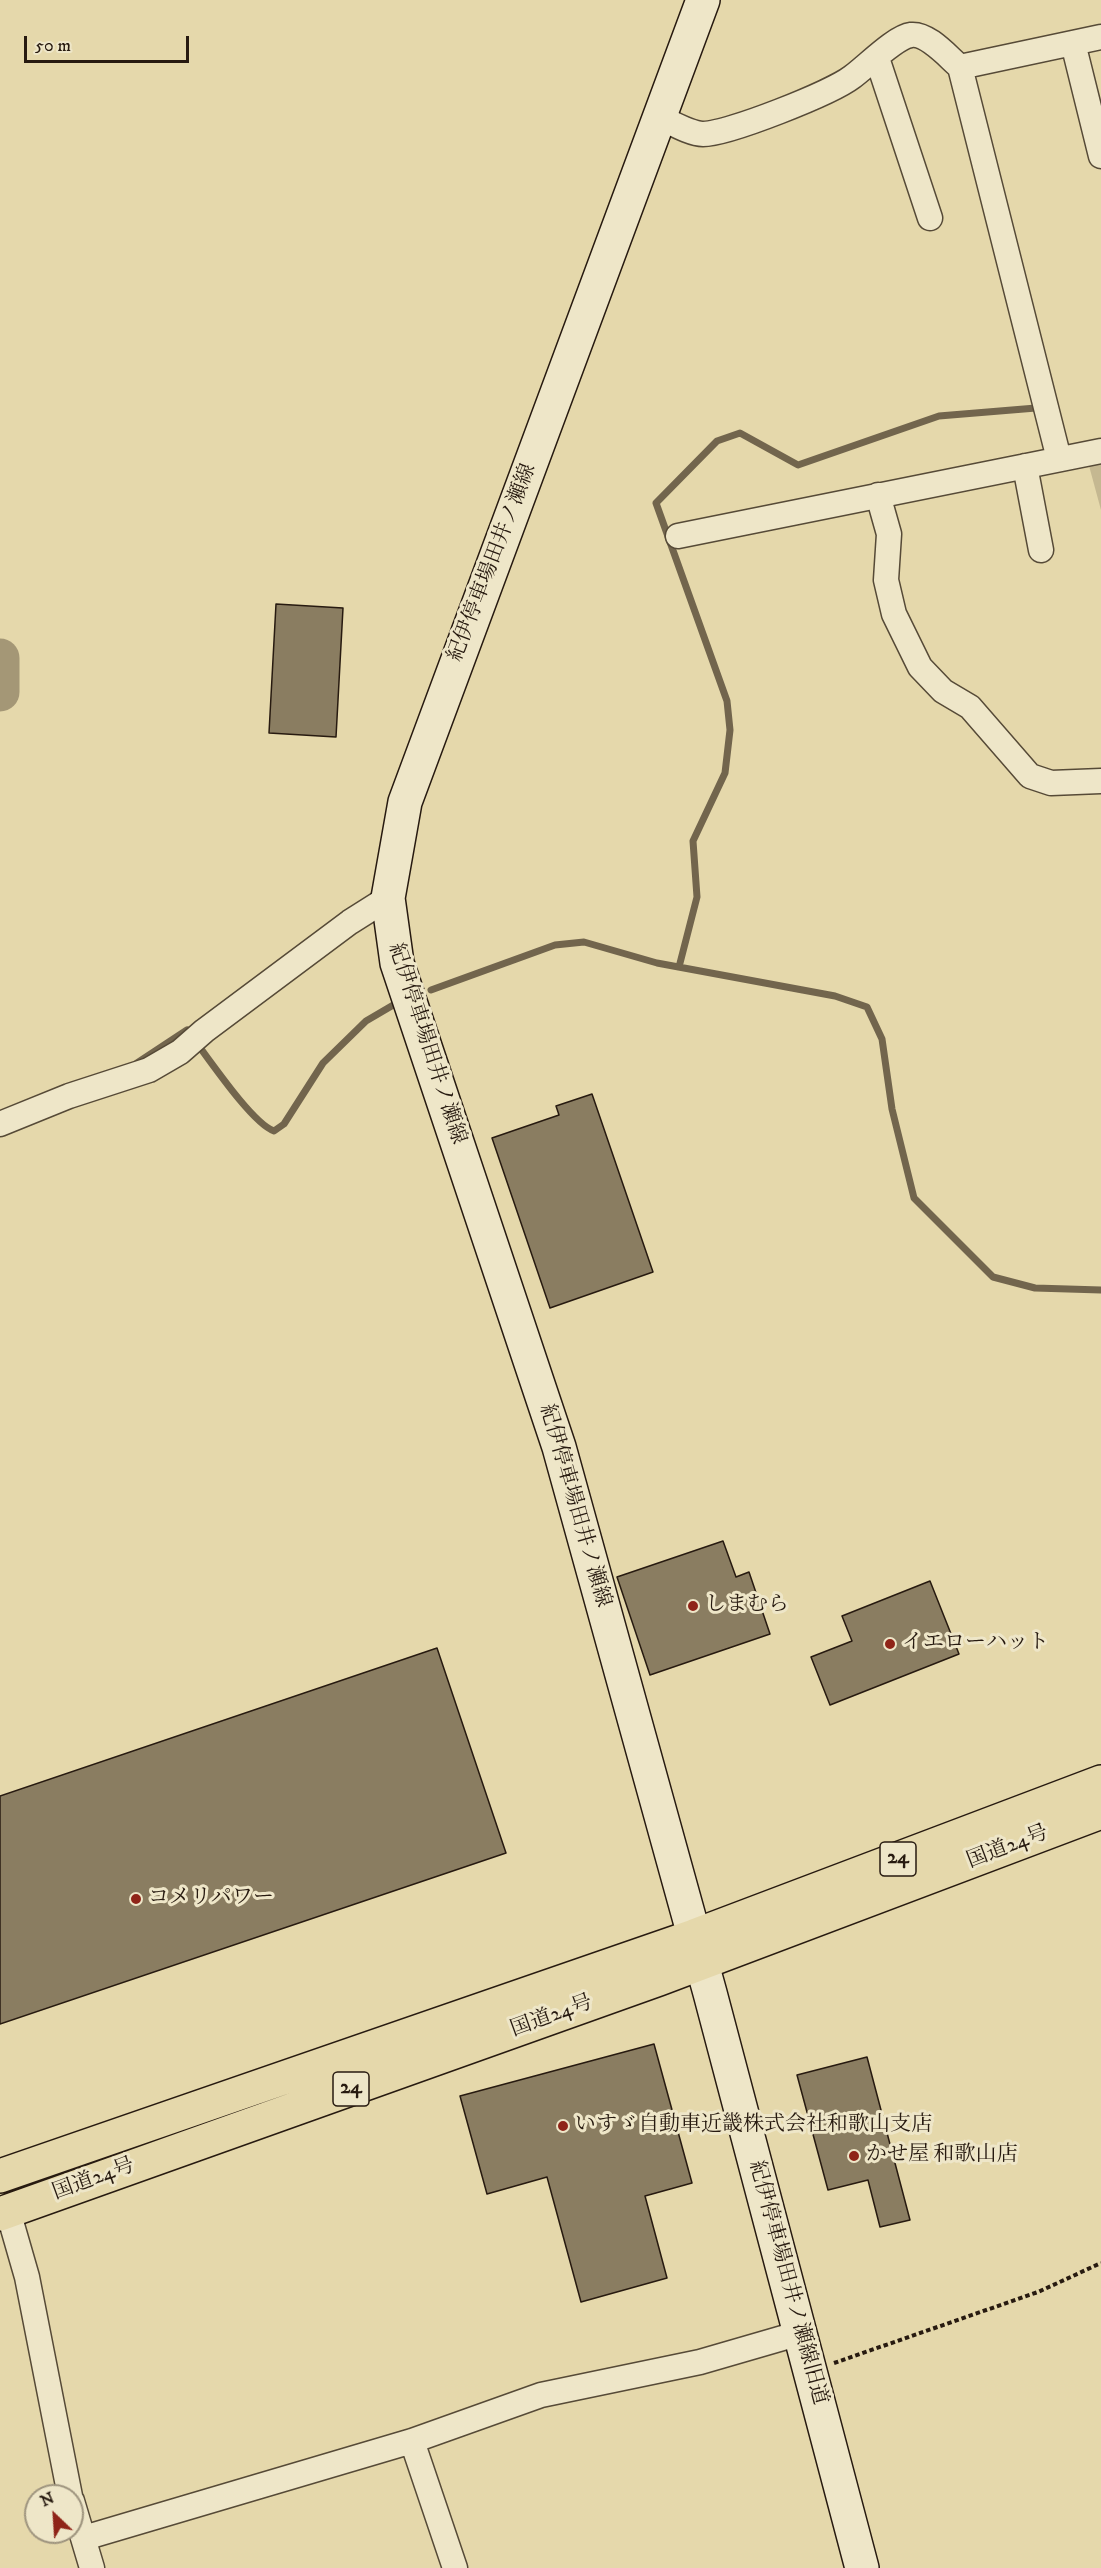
<!DOCTYPE html>
<html>
<head>
<meta charset="utf-8">
<style>
  body { margin:0 }
  #map { position:relative; width:1101px; height:2568px; overflow:hidden; background:#e5d8ab; font-family:"IM FELL DW Pica",serif }
  canvas { display:block }
  .north { position:absolute; left:24px; top:2484px; width:60px; height:60px; box-sizing:border-box; background:#eee6c8; border:2px solid #9e947e; border-radius:50%; rotate:335deg; font-size:16px; font-weight:700; line-height:24px; text-align:center; color:#271a10 }
  .north::after { content:''; display:block; margin:auto; width:21px; height:27px; background:#8f2418; clip-path:polygon(50% 0,100% 100%,50% 72%,0 100%) }
  .scale { position:absolute; left:24px; top:36px; width:165px; height:27px; box-sizing:border-box; border:3px solid #271a10; border-top:0; padding-left:8px; font-size:18px; line-height:21px; white-space:nowrap; color:#271a10; -webkit-text-stroke:4px #eee6c8; paint-order:stroke }
</style>
</head>
<body>
<div id="map">
<canvas width="1101" height="2568"></canvas>
<div class="north">N</div>
<div class="scale">50 m</div>
</div>
<script>
const context = document.querySelector('canvas').getContext('2d');
context.lineJoin = 'round';
function fillPath(path, color) { context.fillStyle = color; context.fill(path, 'evenodd'); }
function stroke(path, color, width, dash) { context.strokeStyle = color; context.lineWidth = width; context.lineCap = dash ? 'butt' : 'round'; context.setLineDash(dash || []); context.stroke(path); }
function drawText(font, color, halo, rows, align = 'center') {
  context.font = font + ' "IM FELL DW Pica","Noto Serif JP",serif'; context.lineWidth = 6; context.setLineDash([]); context.textBaseline = 'middle'; context.strokeStyle = halo; context.fillStyle = color; for (const [text, x, y, turn = 0] of rows) {
    context.save(); context.translate(x, y); context.rotate((+turn || 0) * Math.PI / 180); context.textAlign = isNaN(turn) ? turn : align; if (halo) context.strokeText(text, 0, 0); context.fillText(text, 0, 0); context.restore();
  }
}
const green = new Path2D(`
  M 1101,460 L 1101,510 L 1088,462 Z`);
const stream = new Path2D(`
  M 679,967 L 697,897 L 693,841 L 725,773 L 730,730 L 727,701 L 656,503 L 717,441 L 740,433 L 798,465 L 939,416 L 1036,408
  M 431,990 L 555,945 L 584,942 L 657,963 L 835,996 L 867,1007 L 882,1039 L 892,1109 L 914,1198 L 993,1277 L 1035,1288 L 1101,1290
  M 137,1063 L 187,1030 C 205,1053 251,1123 274,1131 L 284,1124 L 323,1063 L 366,1021 L 395,1004`);
const river = new Path2D(`
  M 0,658 L 0,692`);
const building = new Path2D(`
  M 276,604 L 343,608 L 336,737 L 269,733 Z
  M 592,1094 L 653,1272 L 550,1308 L 492,1138 L 559,1115 L 556,1106 Z
  M 723,1541 L 736,1577 L 749,1572 L 770,1634 L 650,1675 L 617,1577 Z
  M 930,1581 L 959,1654 L 830,1705 L 811,1657 L 852,1641 L 842,1616 Z
  M 437,1648 L 506,1853 L 0,2024 L 0,1796 Z
  M 654,2044 L 692,2183 L 645,2196 L 667,2278 L 581,2302 L 547,2177 L 487,2194 L 460,2096 Z
  M 867,2057 L 910,2220 L 880,2227 L 868,2180 L 828,2190 L 797,2075 Z`);
const path = new Path2D(`
  M 834,2363 L 1038,2292 L 1101,2263`);
const street = new Path2D(`
  M 1073,43 L 1101,156
  M 877,58 L 930,218
  M 960,67 L 1101,37
  M 661,118 C 672,123 691,134 703,134 C 728,134 831,93 852,77 C 866,67 895,37 911,35 C 928,33 948,57 960,67 L 1059,459
  M 1025,466 L 1041,550
  M 878,495 L 889,534 L 886,580 L 894,614 L 920,667 L 943,691 L 970,707 L 1030,776 L 1051,783 L 1101,781
  M 678,536 L 1101,451
  M 0,1124 L 69,1096 L 149,1070 L 180,1052 L 204,1031 L 350,922 L 388,898
  M 8,2211 L 27,2277 L 70,2496
  M 412,2441 L 455,2568
  M 72,2501 L 92,2568
  M 84,2538 L 412,2441 L 541,2395 L 700,2362 L 800,2333`);
const secondary = new Path2D(`
  M 703,0 L 405,802 L 388,898 L 397,963 L 559,1447 L 710,1993 L 862,2568`);
const highway = new Path2D(`
  M 0,2176 L 694,1936 L 1101,1782
  M 0,2214 L 659,1979 L 1101,1812`);
const markers = [
  [693,1606,6,"#8f2418"],
  [890,1644,6,"#8f2418"],
  [136,1899,6,"#8f2418"],
  [563,2126,6,"#8f2418"],
  [854,2156,6,"#8f2418"]
];
const shields = [
  [898,1859,36],
  [351,2089,36]
];
const shieldNames = [
  ["24",898,1859],
  ["24",351,2089]
];
const streetNames = [
  ["紀伊停車場田井ノ瀬線",493,563,-69],
  ["紀伊停車場田井ノ瀬線",426,1044,72],
  ["紀伊停車場田井ノ瀬線",574,1506,74],
  ["国道24号",1008,1848,-21],
  ["国道24号",552,2017,-20],
  ["国道24号",94,2180,-20],
  ["紀伊停車場田井ノ瀬線旧道",787,2283,75]
];
const poiNames = [
  ["しまむら",705,1606],
  ["イエローハット",902,1644],
  ["コメリパワー",148,1899],
  ["いすゞ自動車近畿株式会社和歌山支店",575,2126],
  ["かせ屋 和歌山店",866,2156]
];
fillPath(green, '#c5b891');
stroke(stream, '#72654d', 7);
stroke(river, '#a49776', 39);
fillPath(building, '#8a7d61');
stroke(building, '#271a10', 1.5);
stroke(street, '#564a37', 27);
stroke(secondary, '#271a10', 36);
stroke(highway, '#271a10', 36);
stroke(path, '#271a10', 4, [4.5, 3]);
stroke(street, '#eee6c8', 24);
stroke(secondary, '#eee6c8', 33);
stroke(highway, '#e5d8ab', 33);
for (const [x, y, r, color] of markers) { const dot = new Path2D(); dot.arc(x, y, r, 0, 2 * Math.PI); context.fillStyle = color; context.fill(dot); stroke(dot, '#eee6c8', 2); }
for (const [x, y, w] of shields) { const box = new Path2D(); box.roundRect(x - w / 2, y - 17, w, 34, 4.5); context.fillStyle = '#eee6c8'; context.fill(box); stroke(box, '#271a10', 1.5); }
drawText('bold 20px', '#271a10', null, shieldNames);
drawText('21px', '#271a10', '#eee6c8', streetNames);
drawText('21px', '#271a10', '#eee6c8', poiNames, 'left');
</script>
</body>
</html>
